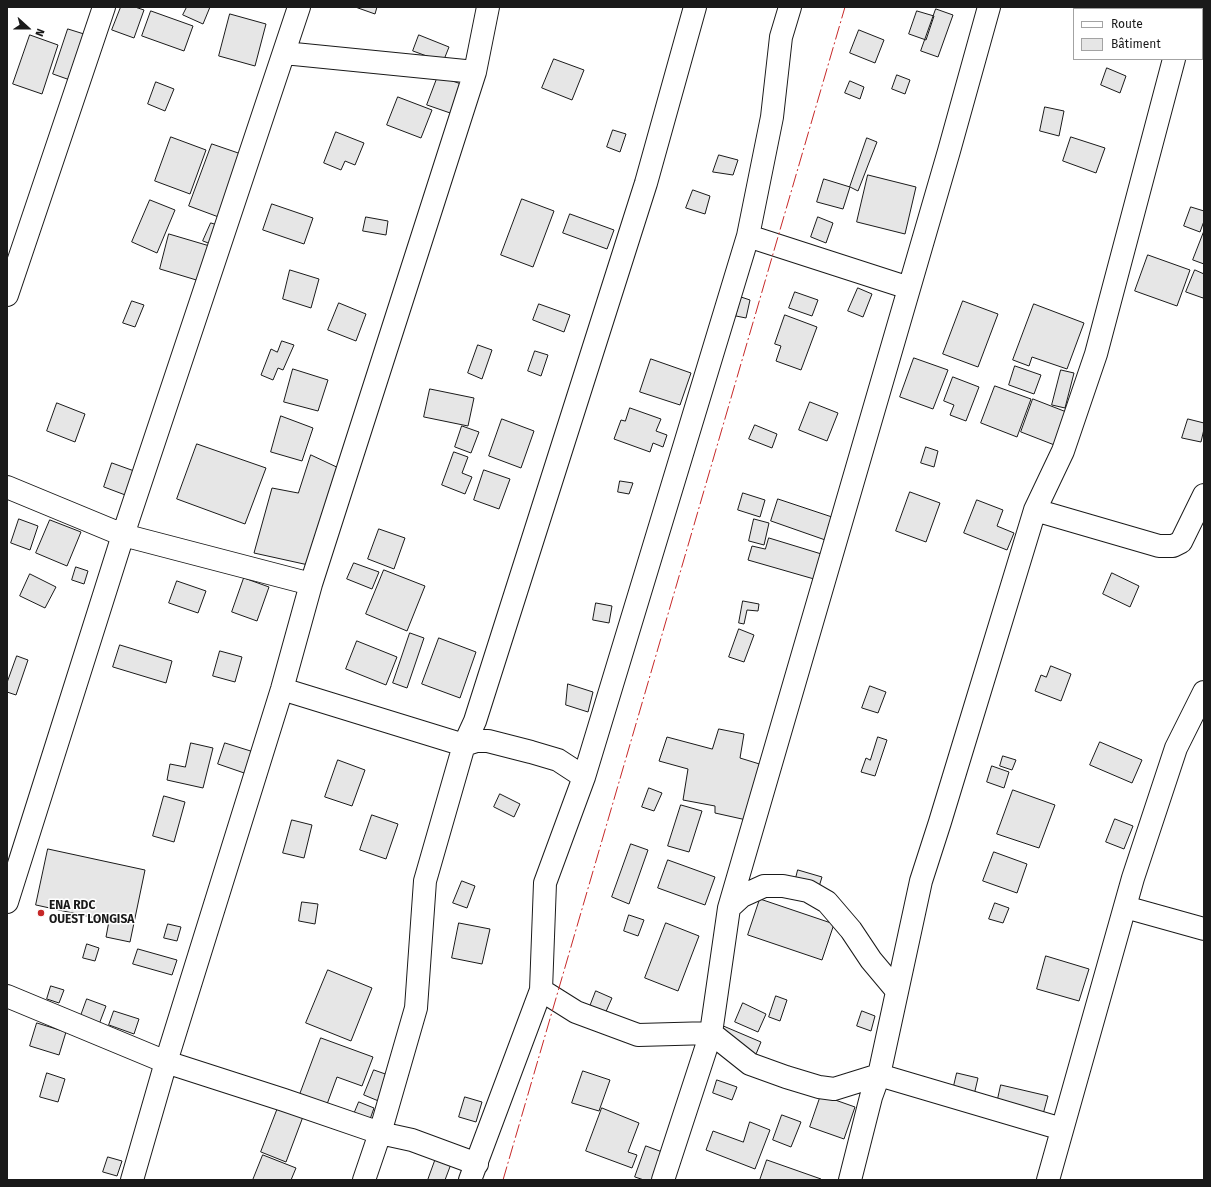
<!DOCTYPE html>
<html>
<head>
<meta charset="utf-8">
<style>
  body { margin:0 }
  #map { position:relative; width:1211px; height:1187px; overflow:hidden; background:#fff; font-family:"Fira Sans",sans-serif }
  canvas { display:block }
  .frame { position:absolute; inset:0; border:8px solid #1a1a1a; pointer-events:none }
  .legend { position:absolute; left:1073px; top:8px; width:130px; height:52px; box-sizing:border-box; background:#fff; border:1px solid #a3a3a3; margin:0; padding:5px 7px; list-style:none; font-size:12px; color:#1a1a1a }
  .legend li { display:flex; align-items:center; gap:8px; height:20px }
  .legend b { width:20px; border:1px solid #a3a3a3 }
  .north { position:absolute; left:8px; top:8px; width:40px; height:40px; -webkit-text-stroke:3px #fff; paint-order:stroke; rotate:111deg; font-size:11px; font-weight:700; line-height:16px; text-align:center; color:#1a1a1a }
  .north::after { content:''; display:block; margin:auto; width:14px; height:18px; background:#1a1a1a; clip-path:polygon(50% 0,100% 100%,50% 72%,0 100%) }
</style>
</head>
<body>
<div id="map">
<canvas width="1211" height="1187"></canvas>
<div class="frame"></div>
<ul class="legend">
<li><b style="height:5px;background:#fff"></b>Route</li>
<li><b style="height:11px;background:#e6e6e6"></b>Bâtiment</li>
</ul>
<div class="north">N</div>
</div>
<script>
const context = document.querySelector('canvas').getContext('2d');
context.lineJoin = 'round';
function fillPath(path, color) { context.fillStyle = color; context.fill(path, 'evenodd'); }
function stroke(path, color, width, dash) { context.strokeStyle = color; context.lineWidth = width; context.lineCap = dash ? 'butt' : 'round'; context.setLineDash(dash || []); context.stroke(path); }
function drawText(font, color, halo, rows, align = 'center') {
  context.font = font + ' "Fira Sans",sans-serif'; context.lineWidth = 3; context.setLineDash([]); context.textBaseline = 'middle'; context.strokeStyle = halo; context.fillStyle = color; for (const [text, x, y, turn = 0] of rows) {
    context.save(); context.translate(x, y); context.rotate((+turn || 0) * Math.PI / 180); context.textAlign = isNaN(turn) ? turn : align; if (halo) context.strokeText(text, 0, 0); context.fillText(text, 0, 0); context.restore();
  }
}
const building = new Path2D(`
  M 121,7 L 135,7 L 144,10 L 134,38 L 112,30 Z
  M 187,7 L 210,7 L 203,24 L 183,15 Z
  M 359,7 L 377,7 L 375,14 L 358,8 Z
  M 936,9 L 953,15 L 938,57 L 921,51 Z
  M 151,11 L 193,26 L 184,51 L 142,36 Z
  M 917,11 L 934,16 L 926,40 L 909,34 Z
  M 230,14 L 266,24 L 255,66 L 219,56 Z
  M 68,29 L 84,34 L 70,80 L 53,74 Z
  M 859,30 L 884,40 L 875,63 L 850,53 Z
  M 30,35 L 58,45 L 42,94 L 13,84 Z
  M 419,35 L 449,47 L 443,62 L 413,51 Z
  M 554,59 L 584,70 L 572,100 L 542,88 Z
  M 1107,68 L 1126,76 L 1120,93 L 1101,85 Z
  M 897,75 L 910,80 L 905,94 L 892,89 Z
  M 438,76 L 467,86 L 456,115 L 427,105 Z
  M 850,81 L 864,87 L 860,99 L 845,93 Z
  M 156,82 L 174,89 L 165,111 L 148,104 Z
  M 398,97 L 432,110 L 421,138 L 387,125 Z
  M 1045,107 L 1064,111 L 1059,136 L 1040,131 Z
  M 613,130 L 626,134 L 620,152 L 607,147 Z
  M 336,132 L 364,143 L 355,165 L 345,161 L 341,170 L 324,163 Z
  M 171,137 L 206,150 L 190,194 L 155,181 Z
  M 1071,137 L 1105,148 L 1096,173 L 1063,161 Z
  M 867,138 L 877,142 L 858,191 L 850,187 Z
  M 212,144 L 247,156 L 224,219 L 189,206 Z
  M 719,155 L 738,160 L 733,175 L 713,172 Z
  M 868,175 L 916,187 L 905,234 L 857,222 Z
  M 824,179 L 850,187 L 843,209 L 817,202 Z
  M 693,190 L 710,196 L 705,214 L 686,208 Z
  M 522,199 L 554,211 L 533,267 L 501,255 Z
  M 150,200 L 175,210 L 157,253 L 132,242 Z
  M 272,204 L 313,218 L 304,244 L 263,230 Z
  M 1191,207 L 1204,211 L 1204,221 L 1200,232 L 1184,226 Z
  M 570,214 L 614,230 L 607,249 L 563,233 Z
  M 366,217 L 388,221 L 386,235 L 363,231 Z
  M 818,217 L 833,223 L 826,243 L 811,237 Z
  M 211,223 L 224,227 L 216,246 L 203,241 Z
  M 1204,231 L 1204,264 L 1193,260 Z
  M 169,234 L 213,247 L 203,282 L 160,269 Z
  M 1148,255 L 1190,270 L 1177,306 L 1135,291 Z
  M 290,270 L 319,279 L 311,308 L 283,299 Z
  M 1195,270 L 1204,274 L 1204,295 L 1203,298 L 1186,292 Z
  M 858,288 L 872,294 L 863,317 L 848,311 Z
  M 795,292 L 818,300 L 812,316 L 789,308 Z
  M 741,297 L 750,300 L 746,318 L 736,316 Z
  M 132,301 L 144,305 L 135,327 L 123,323 Z
  M 963,301 L 998,314 L 978,367 L 943,354 Z
  M 339,303 L 366,314 L 356,341 L 328,330 Z
  M 539,304 L 570,315 L 564,332 L 533,320 Z
  M 1034,304 L 1084,323 L 1067,369 L 1032,357 L 1029,366 L 1013,360 Z
  M 785,315 L 817,327 L 801,370 L 776,361 L 781,346 L 775,344 Z
  M 282,341 L 294,345 L 283,370 L 278,368 L 273,380 L 261,375 L 271,349 L 277,352 Z
  M 478,345 L 492,350 L 482,379 L 468,373 Z
  M 535,351 L 548,355 L 541,376 L 528,371 Z
  M 914,358 L 948,370 L 933,409 L 900,397 Z
  M 651,359 L 691,373 L 680,405 L 640,392 Z
  M 1015,366 L 1041,375 L 1034,394 L 1009,385 Z
  M 293,369 L 328,380 L 318,411 L 284,402 Z
  M 1061,370 L 1074,373 L 1065,408 L 1052,405 Z
  M 953,377 L 979,387 L 966,421 L 950,415 L 954,405 L 944,401 Z
  M 995,386 L 1031,399 L 1017,437 L 981,423 Z
  M 430,389 L 474,398 L 468,426 L 424,417 Z
  M 1033,399 L 1069,413 L 1057,446 L 1021,432 Z
  M 810,402 L 838,413 L 827,441 L 799,430 Z
  M 57,403 L 85,414 L 75,442 L 47,431 Z
  M 630,408 L 661,419 L 656,431 L 667,435 L 663,447 L 653,443 L 650,452 L 614,439 L 621,420 L 625,421 Z
  M 281,416 L 313,428 L 302,461 L 271,452 Z
  M 502,419 L 534,431 L 521,468 L 489,456 Z
  M 1188,419 L 1204,423 L 1204,429 L 1201,442 L 1182,438 Z
  M 755,425 L 777,434 L 772,448 L 749,439 Z
  M 462,426 L 479,432 L 471,453 L 455,447 Z
  M 197,444 L 266,468 L 245,524 L 177,499 Z
  M 926,447 L 938,451 L 934,467 L 921,463 Z
  M 454,452 L 468,457 L 462,473 L 472,477 L 465,494 L 442,485 Z
  M 311,455 L 343,470 L 313,566 L 254,553 L 272,488 L 298,493 Z
  M 112,463 L 137,472 L 128,496 L 104,487 Z
  M 484,470 L 510,479 L 499,509 L 474,500 Z
  M 620,481 L 633,483 L 629,494 L 618,492 Z
  M 910,492 L 940,503 L 926,542 L 896,531 Z
  M 743,493 L 765,500 L 760,517 L 738,510 Z
  M 778,499 L 838,519 L 831,542 L 771,521 Z
  M 977,500 L 1003,510 L 997,526 L 1014,533 L 1007,550 L 964,533 Z
  M 19,519 L 38,526 L 30,550 L 11,543 Z
  M 754,519 L 769,523 L 764,545 L 749,541 Z
  M 50,520 L 81,532 L 67,566 L 36,553 Z
  M 379,529 L 405,538 L 394,569 L 368,559 Z
  M 769,538 L 828,556 L 821,581 L 748,560 L 752,546 L 765,549 Z
  M 354,563 L 379,572 L 372,589 L 347,579 Z
  M 76,567 L 88,571 L 84,584 L 72,580 Z
  M 384,570 L 425,586 L 407,631 L 366,614 Z
  M 1112,573 L 1139,586 L 1130,607 L 1103,594 Z
  M 30,574 L 56,587 L 45,608 L 20,596 Z
  M 244,578 L 269,587 L 257,621 L 232,612 Z
  M 177,581 L 206,591 L 198,613 L 169,603 Z
  M 743,601 L 759,604 L 758,611 L 747,610 L 744,624 L 739,623 Z
  M 596,603 L 612,606 L 609,623 L 593,620 Z
  M 739,629 L 754,635 L 744,662 L 729,657 Z
  M 410,633 L 424,638 L 407,688 L 393,683 Z
  M 439,638 L 476,652 L 460,698 L 422,684 Z
  M 357,641 L 397,657 L 386,685 L 346,669 Z
  M 120,645 L 172,661 L 166,683 L 113,667 Z
  M 220,651 L 242,657 L 235,682 L 213,676 Z
  M 17,656 L 28,660 L 16,695 L 7,692 L 7,683 Z
  M 1051,666 L 1071,674 L 1061,701 L 1035,691 L 1041,675 L 1046,677 Z
  M 568,684 L 593,692 L 588,712 L 566,705 Z
  M 870,686 L 886,692 L 878,713 L 862,708 Z
  M 719,729 L 744,734 L 740,758 L 766,766 L 751,821 L 715,813 L 715,806 L 683,800 L 688,769 L 659,761 L 667,737 L 712,749 Z
  M 878,737 L 887,740 L 875,776 L 861,772 L 866,758 L 870,760 Z
  M 1100,742 L 1142,760 L 1132,783 L 1090,765 Z
  M 191,743 L 213,748 L 203,788 L 167,780 L 170,764 L 185,767 Z
  M 225,743 L 257,753 L 250,775 L 218,764 Z
  M 1003,756 L 1016,760 L 1012,770 L 1000,766 Z
  M 338,760 L 365,770 L 352,806 L 325,797 Z
  M 992,766 L 1009,772 L 1004,788 L 987,782 Z
  M 649,788 L 662,793 L 654,811 L 642,807 Z
  M 1013,790 L 1055,805 L 1039,848 L 997,834 Z
  M 500,794 L 520,804 L 514,817 L 494,807 Z
  M 164,796 L 185,802 L 174,842 L 153,836 Z
  M 681,805 L 702,811 L 689,852 L 668,846 Z
  M 372,815 L 398,824 L 386,859 L 360,850 Z
  M 1115,819 L 1133,826 L 1124,849 L 1106,842 Z
  M 292,820 L 312,825 L 304,858 L 283,853 Z
  M 631,844 L 648,850 L 629,904 L 612,897 Z
  M 48,849 L 145,870 L 130,942 L 106,937 L 109,921 L 36,905 Z
  M 994,852 L 1027,864 L 1017,893 L 983,881 Z
  M 668,860 L 715,877 L 705,905 L 658,888 Z
  M 798,870 L 822,877 L 818,890 L 795,882 Z
  M 462,881 L 475,886 L 467,908 L 453,903 Z
  M 760,899 L 834,924 L 822,960 L 748,935 Z
  M 302,902 L 318,904 L 315,924 L 299,921 Z
  M 995,903 L 1009,908 L 1003,923 L 989,919 Z
  M 629,915 L 644,920 L 638,936 L 624,931 Z
  M 459,923 L 490,929 L 482,964 L 452,958 Z
  M 666,923 L 699,936 L 678,991 L 645,978 Z
  M 168,924 L 181,927 L 177,941 L 164,938 Z
  M 87,944 L 99,948 L 95,961 L 83,958 Z
  M 138,949 L 177,960 L 172,975 L 133,964 Z
  M 1046,956 L 1089,969 L 1079,1001 L 1037,989 Z
  M 328,970 L 372,988 L 351,1041 L 306,1023 Z
  M 51,986 L 64,990 L 59,1003 L 47,999 Z
  M 596,991 L 612,998 L 604,1016 L 589,1009 Z
  M 776,996 L 787,1000 L 780,1021 L 769,1017 Z
  M 87,999 L 106,1006 L 98,1027 L 79,1021 Z
  M 743,1003 L 766,1014 L 758,1032 L 735,1022 Z
  M 114,1011 L 139,1019 L 134,1034 L 109,1025 Z
  M 862,1011 L 875,1016 L 871,1031 L 857,1026 Z
  M 37,1023 L 66,1032 L 59,1055 L 30,1046 Z
  M 721,1025 L 761,1042 L 754,1059 L 713,1043 Z
  M 321,1038 L 373,1057 L 362,1086 L 337,1077 L 326,1107 L 299,1097 Z
  M 374,1070 L 391,1076 L 381,1102 L 364,1095 Z
  M 583,1071 L 610,1080 L 599,1111 L 572,1103 Z
  M 47,1073 L 65,1079 L 58,1102 L 40,1097 Z
  M 957,1073 L 978,1078 L 974,1095 L 953,1090 Z
  M 717,1080 L 737,1087 L 732,1100 L 713,1093 Z
  M 1001,1085 L 1048,1096 L 1042,1118 L 996,1108 Z
  M 821,1095 L 855,1107 L 844,1139 L 810,1127 Z
  M 465,1097 L 482,1102 L 476,1122 L 459,1117 Z
  M 359,1102 L 374,1108 L 368,1125 L 352,1119 Z
  M 279,1105 L 304,1114 L 286,1162 L 261,1152 Z
  M 602,1108 L 639,1123 L 628,1152 L 637,1155 L 632,1168 L 586,1151 Z
  M 782,1115 L 801,1122 L 791,1147 L 773,1140 Z
  M 750,1122 L 770,1130 L 755,1169 L 706,1150 L 713,1131 L 743,1142 Z
  M 646,1146 L 665,1153 L 656,1180 L 644,1180 L 635,1177 Z
  M 263,1155 L 296,1168 L 291,1180 L 253,1180 Z
  M 108,1157 L 122,1161 L 117,1176 L 103,1172 Z
  M 436,1158 L 451,1164 L 445,1180 L 428,1180 Z
  M 767,1160 L 821,1179 L 821,1180 L 760,1180 Z`);
const minor = new Path2D(`
  M 1187,9 L 1188,7
  M 284,53 L 475,72
  M 748,236 L 909,288
  M 7,295 L 104,7
  M 7,487 L 123,535 L 311,584
  M 1035,510 L 1159,546 L 1173,546 L 1181,542 L 1204,495
  M 282,689 L 464,745 L 476,741 L 488,741 L 531,752 L 558,760 L 584,777
  M 7,902 L 123,535 L 299,7
  M 1125,907 L 1204,929
  M 729,908 L 742,896 L 764,886 L 783,886 L 808,891 L 827,902 L 851,930 L 871,960 L 897,991
  M 541,990 L 576,1012 L 638,1035 L 711,1033 L 750,1064 L 786,1077 L 819,1087 L 834,1089 L 879,1075 L 1062,1129
  M 7,996 L 166,1062 L 284,1100 L 380,1133 L 412,1140 L 477,1164
  M 132,1180 L 166,1062 L 282,689 L 311,584 L 475,72 L 488,7
  M 364,1180 L 380,1133 L 416,1008 L 425,881 L 464,745 L 475,721 L 646,183 L 695,7
  M 470,1180 L 541,990 L 545,883 L 584,777 L 748,236 L 772,117 L 781,37 L 790,7
  M 663,1180 L 711,1033 L 729,908 L 949,151 L 989,7
  M 850,1180 L 871,1097 L 879,1075 L 921,881 L 940,822 L 1035,510 L 1063,451 L 1096,354 L 1174,59
  M 1048,1180 L 1133,878 L 1176,748 L 1204,692`);
const power = new Path2D(`
  M 503,1180 L 845,7`);
const markers = [
  [41,913,4,"#c62828"]
];
const poiNames = [
  ["ENA RDC",49,906],
  ["OUEST LONGISA",49,920]
];
fillPath(building, '#e6e6e6');
stroke(building, '#1a1a1a', 1);
stroke(minor, '#1a1a1a', 24);
stroke(minor, '#fff', 22);
stroke(power, '#c62828', 1, [14, 3, 2, 3]);
for (const [x, y, r, color] of markers) { const dot = new Path2D(); dot.arc(x, y, r, 0, 2 * Math.PI); context.fillStyle = color; context.fill(dot); stroke(dot, '#fff', 1.5); }
drawText('bold 12px', '#1a1a1a', '#fff', poiNames, 'left');
</script>
</body>
</html>
